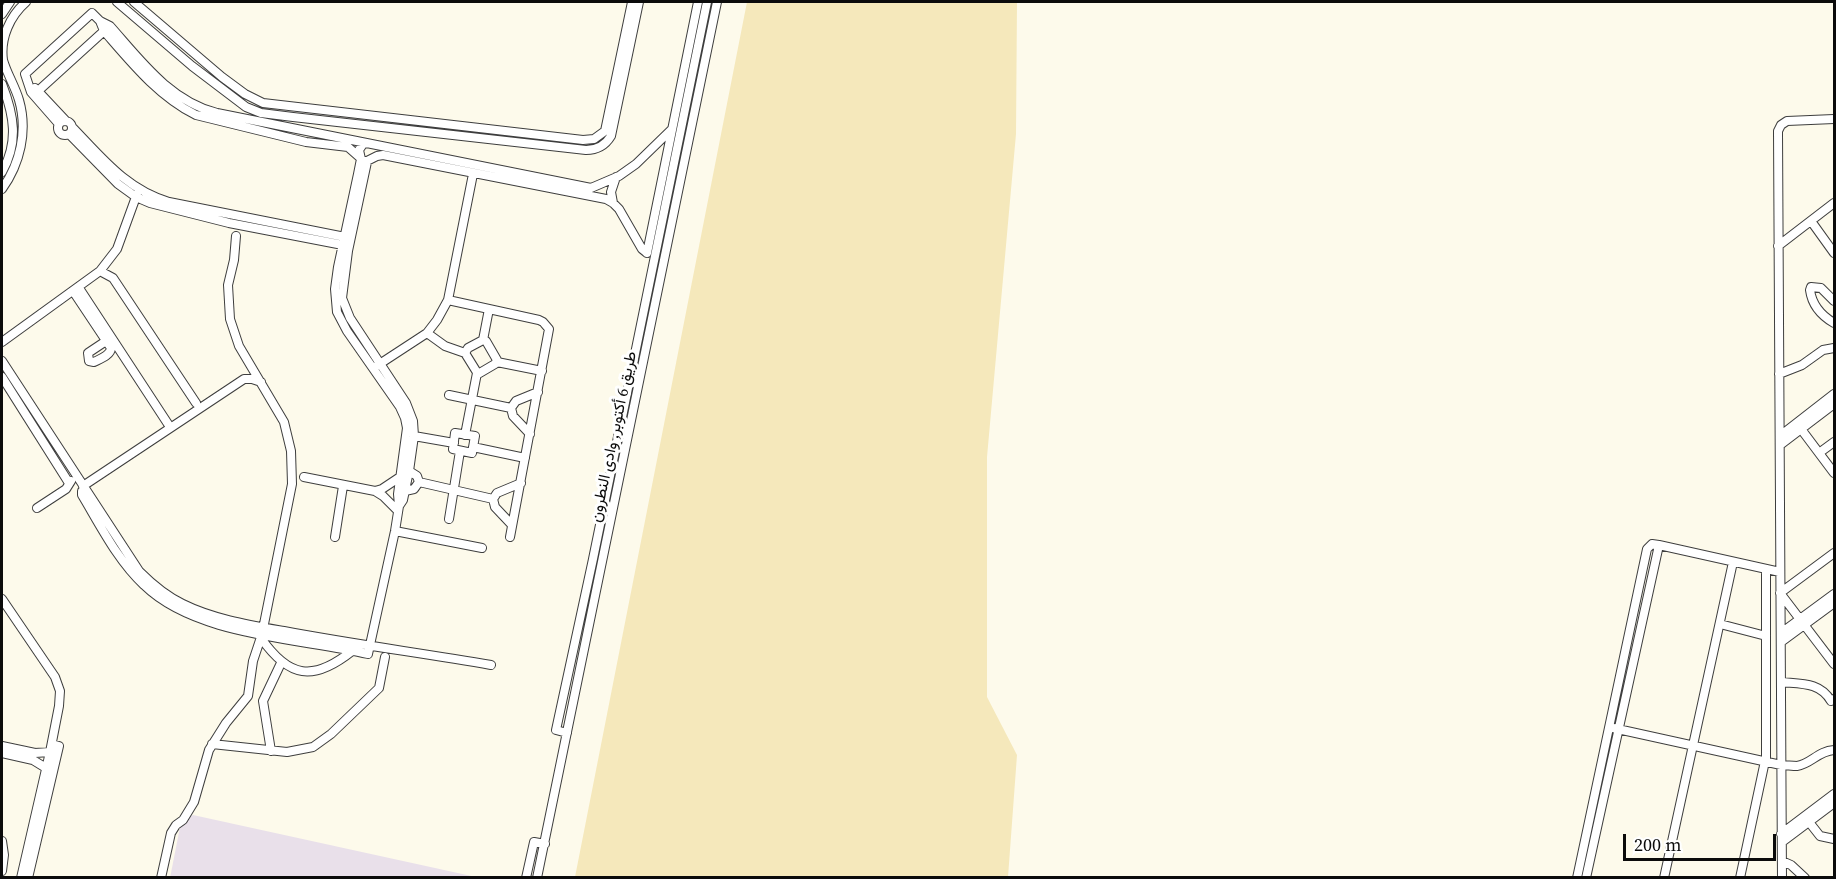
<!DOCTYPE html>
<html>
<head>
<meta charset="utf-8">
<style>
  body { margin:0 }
  #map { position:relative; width:1836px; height:879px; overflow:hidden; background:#fdfaeb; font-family:"Source Serif 4",serif }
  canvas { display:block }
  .frame { position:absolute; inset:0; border:3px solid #0b0b0b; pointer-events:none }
  .scale { position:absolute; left:1623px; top:834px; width:153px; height:27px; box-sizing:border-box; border:3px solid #0b0b0b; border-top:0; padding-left:8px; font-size:18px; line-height:21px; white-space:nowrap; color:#0b0b0b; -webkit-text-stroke:4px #fff; paint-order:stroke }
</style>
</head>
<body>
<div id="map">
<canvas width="1836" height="879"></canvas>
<div class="frame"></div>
<div class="scale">200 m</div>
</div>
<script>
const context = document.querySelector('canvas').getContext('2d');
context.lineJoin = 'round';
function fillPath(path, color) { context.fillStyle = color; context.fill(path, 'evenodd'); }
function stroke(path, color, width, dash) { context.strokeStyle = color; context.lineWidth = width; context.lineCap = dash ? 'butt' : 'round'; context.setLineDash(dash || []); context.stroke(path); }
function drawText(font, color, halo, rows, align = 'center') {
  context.font = font + ' "Source Serif 4",Vazirmatn,serif'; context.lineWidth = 6; context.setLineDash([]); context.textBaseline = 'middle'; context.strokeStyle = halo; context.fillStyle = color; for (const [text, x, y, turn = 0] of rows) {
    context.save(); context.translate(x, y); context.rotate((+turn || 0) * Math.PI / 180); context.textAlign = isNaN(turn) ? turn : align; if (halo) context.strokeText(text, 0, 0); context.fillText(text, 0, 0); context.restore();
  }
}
const industrial = new Path2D(`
  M 193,815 L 476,877 L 170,878 L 181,822 Z`);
const sand = new Path2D(`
  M 747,2 L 1017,2 L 1016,134 L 987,457 L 987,697 L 1017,755 L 1008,877 L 575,877 Z`);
const minor = new Path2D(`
  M 117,2 L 192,66 L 246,107 L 261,113 L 293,117 L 586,150 C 597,150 605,146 611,136 L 639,2
  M 134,2 L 222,77 L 245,94 L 263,103 L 583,140 L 594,139 L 605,131 L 632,2
  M 2,14 L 10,2
  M 100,21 L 104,31 C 131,62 158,96 196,115 L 306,142 L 348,147 L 365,162 L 377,156 L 383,155 L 606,199 L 613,203 L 619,209 L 642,249 L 647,253
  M 2,84 C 14,115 19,142 2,172
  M 35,88 L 66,121
  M 38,91 L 104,31
  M58 128a7 7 0 1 1 14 0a7 7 0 1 1-14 0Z
  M 59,124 L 31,92 L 25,74 L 92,13 L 100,21 L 110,26 C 141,61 170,101 217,113 L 591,188 L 619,176 L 636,164 L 672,129
  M 73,128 C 102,158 127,190 169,202 L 350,238
  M 69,134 L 118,184 L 136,197 L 150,203 L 229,223 L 348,246
  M 367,162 L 348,251 L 342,298 L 350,318 L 406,403 L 413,421 L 414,436 L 409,471 L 403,500 L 399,506
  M 2,189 C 20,164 28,131 19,100 C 15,86 7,74 3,60 C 0,38 10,16 26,2
  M 613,203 L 611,192 L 616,177
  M 1811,221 L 1834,253
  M 1778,246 L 1834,203
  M 647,253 L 698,2
  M 100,271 L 113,278 L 196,403
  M 79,288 L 170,427
  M 73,291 L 111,348 C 111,355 100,359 94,362 L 89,361 L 88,353 L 106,341
  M 448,300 L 539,320 L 543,322 L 549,329 L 510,537
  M 1834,301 L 1821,288 L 1811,287 L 1810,290 C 1812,305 1822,316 1834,323
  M 427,333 L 445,346 L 465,353
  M 483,340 L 486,341 L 497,360 L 495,364 L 478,374 L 465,353 L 468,348 Z
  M 483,340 L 489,309
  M 2,342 L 100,271 L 117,249 L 137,194
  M 2,361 L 139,571 C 152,584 166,596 183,604 C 213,619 250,625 284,631 C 352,644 422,653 491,665
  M 497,362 L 542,371
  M 375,367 L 427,333 L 437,320 L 448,300 L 473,174
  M 1779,374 L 1802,365 L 1823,350 L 1834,348
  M 2,377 L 69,483
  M 449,395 L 511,408
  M 1801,429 L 1834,473
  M 455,433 L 475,436 L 472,453 L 453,449 Z
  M 530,434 L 513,416 L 511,408 L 516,401 L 538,392
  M 465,435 L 477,373
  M 414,436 L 454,443
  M 1780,436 L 1834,394
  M 1780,445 L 1834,404
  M 473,447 L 525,458
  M 1819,453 L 1834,442
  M 304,477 L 375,491 L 383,496 L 397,510
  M 419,482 L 493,499
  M 83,486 L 244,379 L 252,379 L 261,382
  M 85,489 L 82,491 L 82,495 C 100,525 118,561 144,585 C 196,636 299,638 368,654 L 395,531 L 399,506 L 398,494 L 407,428 L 405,418 L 400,407 L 347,331 L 337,312 L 335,289 L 338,267 L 358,174 L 361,159 L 359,150 L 363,144
  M 375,491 L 382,489 L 400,477
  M 405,491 L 414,489 L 419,482 L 417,476 L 409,471
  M 37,508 L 66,489 L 71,481
  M 449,519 L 460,451
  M 512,525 L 495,507 L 493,499 L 497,493 L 521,483
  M 395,531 L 482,548
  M 335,537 L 343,486
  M 1834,553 L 1780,593 L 1834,664
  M 1766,569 L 1766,761
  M 2,599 L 55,677 L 60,691 L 59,706 L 50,752 L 21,878
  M 1720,624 L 1766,636
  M 1781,633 L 1834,594
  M 261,638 C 289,678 313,682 352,651
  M 1781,642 L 1834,603
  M 1781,682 C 1801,684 1820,682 1831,701 L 1834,699
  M 1613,728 L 1781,765 C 1786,765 1792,766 1797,766 C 1811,764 1818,751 1834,750
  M 567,733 L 556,730 L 593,559 L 707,2
  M 212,744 L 287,752 L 313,747 L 331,734 L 379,688 L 385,657
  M 2,746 L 35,753 L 50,752
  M 271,751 L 263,701 L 281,663
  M 2,753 L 33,760 L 46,768
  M 1809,822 L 1820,836 L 1834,839
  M 1781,834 L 1834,794
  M 2,841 L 4,855 L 2,871
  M 1782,842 L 1834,803
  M 1782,861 L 1791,865 L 1805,878
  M 28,878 L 59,746 L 52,744
  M 161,878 L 171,833 L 176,825 L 183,820 L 194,802 L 209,750 L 226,723 L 248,696 L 253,661 L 262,634 L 292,484 L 291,451 L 284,422 L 239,346 L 230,319 L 228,285 L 234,260 L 236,236
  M 526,878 L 534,842 L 545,844
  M 537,878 L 717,2
  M 1577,878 L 1647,549 L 1652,544 L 1659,545 L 1780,572
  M 1586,878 L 1659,545
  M 1664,878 L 1733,562
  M 1740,878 L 1765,761
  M 1782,878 L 1778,131 L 1781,125 L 1787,121 L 1834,119`);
const streetNames = [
  ["طريق 6 أكتوبر, وادى النطرون",614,437,-78]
];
fillPath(industrial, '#e9e0ea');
fillPath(sand, '#f5e8bb');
stroke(minor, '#3e3e3e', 10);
stroke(minor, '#fff', 8);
drawText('16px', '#0b0b0b', '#fff', streetNames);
</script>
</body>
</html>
